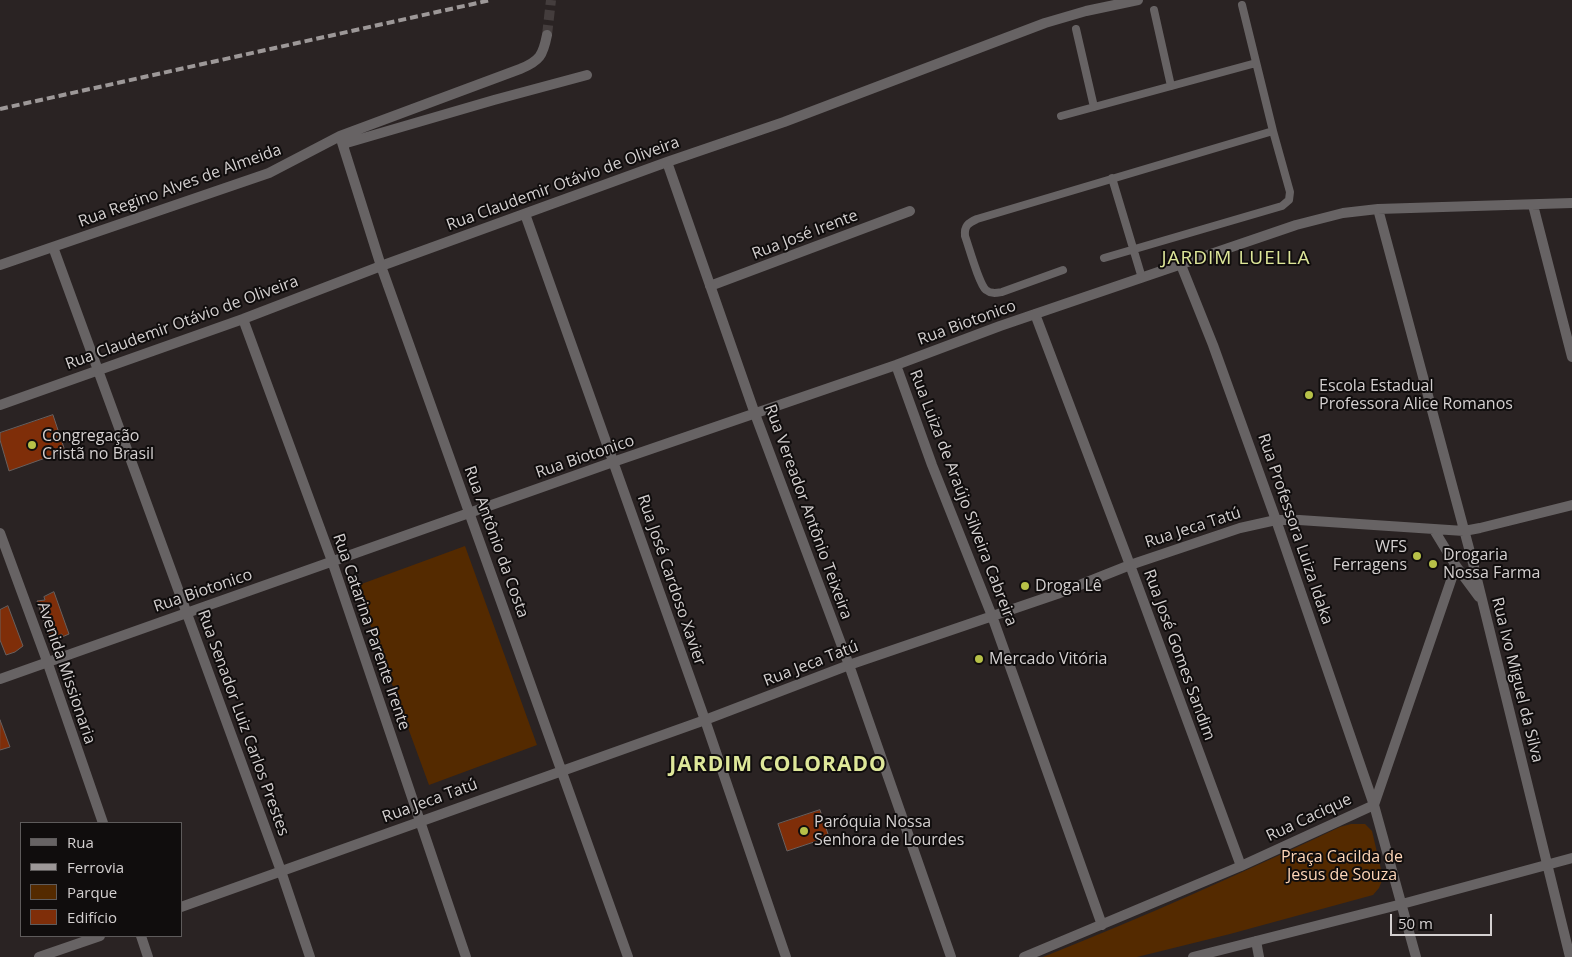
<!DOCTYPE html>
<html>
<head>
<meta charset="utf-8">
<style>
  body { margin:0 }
  #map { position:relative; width:1572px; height:957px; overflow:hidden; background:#2a2323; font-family:"Open Sans",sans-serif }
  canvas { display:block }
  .legend { position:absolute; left:20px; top:822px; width:162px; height:115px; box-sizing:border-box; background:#100d0d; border:1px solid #5e5b5b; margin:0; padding:6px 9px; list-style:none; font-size:15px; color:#d4d0d0 }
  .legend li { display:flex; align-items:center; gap:10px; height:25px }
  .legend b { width:25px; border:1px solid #5e5b5b }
  .scale { position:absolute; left:1390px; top:914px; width:102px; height:22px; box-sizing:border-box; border:2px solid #d4d0d0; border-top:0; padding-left:6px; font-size:15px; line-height:18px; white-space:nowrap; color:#d4d0d0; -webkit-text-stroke:4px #100d0d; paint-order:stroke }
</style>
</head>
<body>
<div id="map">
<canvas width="1572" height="957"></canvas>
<ul class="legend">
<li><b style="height:6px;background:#676364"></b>Rua</li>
<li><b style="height:6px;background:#9d9898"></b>Ferrovia</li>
<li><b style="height:14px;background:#542a00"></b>Parque</li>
<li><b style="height:14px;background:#7f2e09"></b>Edifício</li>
</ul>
<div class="scale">50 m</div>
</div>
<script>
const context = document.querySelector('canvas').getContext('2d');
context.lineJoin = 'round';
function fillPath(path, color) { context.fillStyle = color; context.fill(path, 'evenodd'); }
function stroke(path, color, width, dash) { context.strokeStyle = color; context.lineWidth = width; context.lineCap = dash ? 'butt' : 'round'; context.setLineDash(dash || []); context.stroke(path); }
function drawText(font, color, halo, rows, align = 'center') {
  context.font = font + ' "Open Sans",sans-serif'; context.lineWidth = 4; context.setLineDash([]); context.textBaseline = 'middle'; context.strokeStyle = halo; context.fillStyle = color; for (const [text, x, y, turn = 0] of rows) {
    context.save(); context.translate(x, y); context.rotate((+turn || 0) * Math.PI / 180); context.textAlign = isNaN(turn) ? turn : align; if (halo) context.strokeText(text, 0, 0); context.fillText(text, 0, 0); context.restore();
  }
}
const green = new Path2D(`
  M 465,546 L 537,745 L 429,785 L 356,586 Z
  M 1351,824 L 1365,824 L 1372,831 L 1383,878 L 1379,888 L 1373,895 L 1230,934 L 1137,957 L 1043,957 C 1144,917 1242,873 1340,827 Z`);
const building = new Path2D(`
  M 53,415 L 65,451 L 9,471 L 0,440 L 0,433 Z
  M 54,592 L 69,634 L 62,637 L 62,634 L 50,639 L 37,601 L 45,600 L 44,597 Z
  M 8,606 L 23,646 L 15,652 L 6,655 L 0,640 L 0,610 Z
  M 0,720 L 10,747 L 0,750 Z
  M 820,810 L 829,837 L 787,851 L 778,824 Z`);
const minorTunnel = new Path2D(`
  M 547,35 L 551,0`);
const service = new Path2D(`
  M 1242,5 L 1273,131
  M 1154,10 L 1171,86
  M 1076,29 L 1094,107
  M 1061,116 L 1256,63
  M 1112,178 L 1142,278
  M 1063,270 L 1002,292 C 996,293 991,294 986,290 C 979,284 969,247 965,236 C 964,226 968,223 977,219 L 1273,131 L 1290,192 L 1289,200 L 1282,206 L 1104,258`);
const minor = new Path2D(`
  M 340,136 L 381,266 L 628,957
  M 343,144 L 494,100 L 587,75
  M 667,162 L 755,414 L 849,665 L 951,957
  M 1533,205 L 1572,357
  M 1378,209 L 1474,567 L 1570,957
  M 525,214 L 705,720 L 786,957
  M 53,247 L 281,871 L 310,957
  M 0,265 L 269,173 L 340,136 L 520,69 C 540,61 543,55 547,35
  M 1181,265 L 1213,345 L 1276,520 L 1374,805 L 1416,957
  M 710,286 L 910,211
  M 1035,314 L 1130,565 L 1241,866
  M 243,319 L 332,561 L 466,957
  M 896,365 L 932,465 L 992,616 L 1102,925
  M 0,405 L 243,319 L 381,266 L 667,162 L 784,122 L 1045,23 L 1086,11 L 1138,0
  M 1434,530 L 1456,566 L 1479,597
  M 0,533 L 47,661 L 103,823
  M 0,679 L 613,462 L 896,365 L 1000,326 L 1296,225 L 1343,213 L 1378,209 L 1572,203
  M 181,907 L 705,720 L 849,665 L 1057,594 L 1130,565 L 1240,528 L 1276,520 L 1299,520 L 1464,531 L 1480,528 L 1572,505
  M 141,936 L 148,957
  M 1256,941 L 1259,957
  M 39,957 L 100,936
  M 1024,957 L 1241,866 L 1374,805 L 1456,566
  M 1193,957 L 1402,904 L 1572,858`);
const rail = new Path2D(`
  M 0,109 L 491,0`);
const markers = [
  [1309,395,5,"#b7c148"],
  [32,445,5,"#b7c148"],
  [1417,556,5,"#b7c148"],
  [1433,564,5,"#b7c148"],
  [1025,586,5,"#b7c148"],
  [979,659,5,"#b7c148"],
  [804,831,5,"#b7c148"]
];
const streetNames = [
  ["Rua Claudemir Otávio de Oliveira",563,184,-20],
  ["Rua Regino Alves de Almeida",180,186,-20],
  ["Rua José Irente",805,235,-21],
  ["Rua Claudemir Otávio de Oliveira",182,323,-20],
  ["Rua Biotonico",967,323,-20],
  ["Rua Biotonico",585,457,-19],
  ["Rua Luiza de Araújo Silveira Cabreira",963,498,69],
  ["Rua Vereador Antônio Teixeira",808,512,70],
  ["Rua Jeca Tatú",1193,528,-18],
  ["Rua Professora Luiza Idaka",1295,529,71],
  ["Rua Antônio da Costa",496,542,70],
  ["Rua José Cardoso Xavier",671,580,71],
  ["Rua Biotonico",203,591,-19],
  ["Rua Catarina Parente Irente",371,632,71],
  ["Rua José Gomes Sandim",1179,655,70],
  ["Rua Jeca Tatú",811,664,-21],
  ["Avenida Missionaria",66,673,71],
  ["Rua Ivo Miguel da Silva",1517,680,76],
  ["Rua Senador Luiz Carlos Prestes",243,723,70],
  ["Rua Jeca Tatú",430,801,-20],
  ["Rua Cacique",1309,818,-25]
];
const poiNames = [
  ["Escola Estadual",1319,386],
  ["Professora Alice Romanos",1319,404],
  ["Congregação",42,436],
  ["Cristã no Brasil",42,454],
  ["WFS",1407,547,"right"],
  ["Ferragens",1407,565,"right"],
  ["Drogaria",1443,555],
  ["Nossa Farma",1443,573],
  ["Droga Lê",1035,586],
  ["Mercado Vitória",989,659],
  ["Paróquia Nossa",814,822],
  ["Senhora de Lourdes",814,840]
];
const parkNames = [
  ["Praça Cacilda de",1342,857],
  ["Jesus de Souza",1342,875]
];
const quarterNames = [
  ["JARDIM LUELLA",1236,259]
];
const districtNames = [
  ["JARDIM COLORADO",778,765]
];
fillPath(green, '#542a00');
fillPath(building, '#7f2e09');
stroke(building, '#68605e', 1);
stroke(minorTunnel, '#443d3d', 10, [10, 5]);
stroke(service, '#676364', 8);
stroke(minor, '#676364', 10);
stroke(rail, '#9d9898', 4, [8, 4]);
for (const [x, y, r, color] of markers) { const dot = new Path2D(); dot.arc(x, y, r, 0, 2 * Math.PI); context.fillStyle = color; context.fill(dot); stroke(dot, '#100d0d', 2); }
drawText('16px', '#d4d0d0', '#100d0d', streetNames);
drawText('16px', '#d4d0d0', '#100d0d', poiNames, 'left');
drawText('16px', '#fed6b8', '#100d0d', parkNames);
context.letterSpacing = '1px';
drawText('19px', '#dee799', '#100d0d', quarterNames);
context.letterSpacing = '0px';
context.letterSpacing = '1px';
drawText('bold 21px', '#dee799', '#100d0d', districtNames);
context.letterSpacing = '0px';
</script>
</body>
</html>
